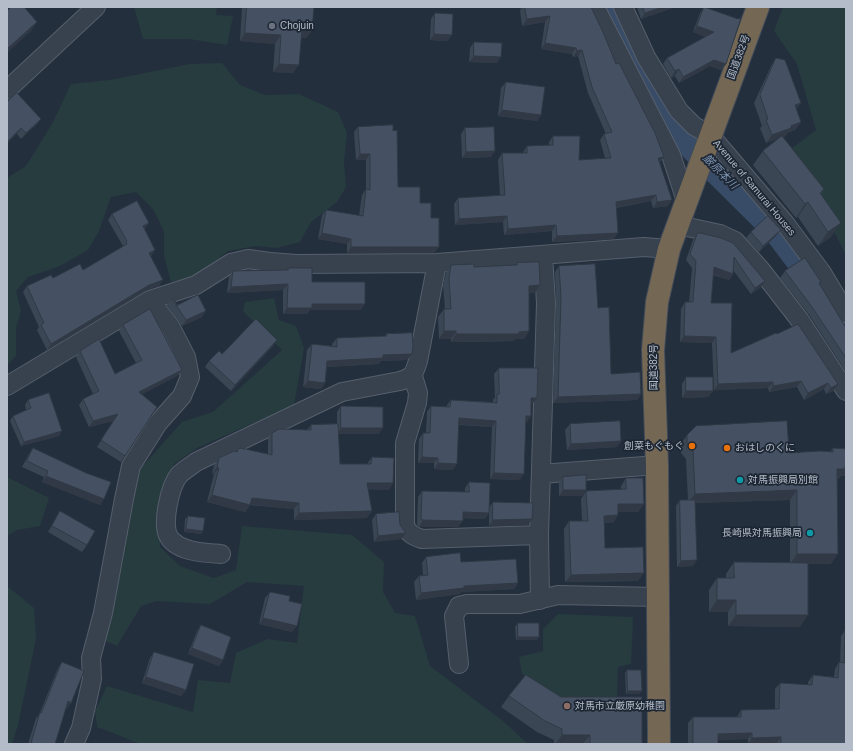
<!DOCTYPE html>
<html>
<head>
<meta charset="utf-8">
<style>
  body { margin:0 }
  #map { position:relative; width:853px; height:751px; overflow:hidden; background:#242f3e; font-family:Helvetica,sans-serif }
  canvas { display:block }
  .frame { position:absolute; inset:0; border:8px solid #b4bcc9; pointer-events:none }
</style>
</head>
<body>
<div id="map">
<canvas width="853" height="751"></canvas>
<div class="frame"></div>
</div>
<script>
const context = document.querySelector('canvas').getContext('2d');
context.lineJoin = 'round';
function fillPath(path, color) { context.fillStyle = color; context.fill(path, 'evenodd'); }
function stroke(path, color, width, dash) { context.strokeStyle = color; context.lineWidth = width; context.lineCap = dash ? 'butt' : 'round'; context.setLineDash(dash || []); context.stroke(path); }
function drawText(font, color, halo, rows, align = 'center') {
  context.font = font + ' Helvetica,"Noto Sans JP",sans-serif'; context.lineWidth = 3.5; context.setLineDash([]); context.textBaseline = 'middle'; context.strokeStyle = halo; context.fillStyle = color; for (const [text, x, y, turn = 0] of rows) {
    context.save(); context.translate(x, y); context.rotate((+turn || 0) * Math.PI / 180); context.textAlign = isNaN(turn) ? turn : align; if (halo) context.strokeText(text, 0, 0); context.fillText(text, 0, 0); context.restore();
  }
}
const green = new Path2D(`
  M 134,7 L 217,7 L 216,15 L 233,16 L 227,45 L 189,39 L 143,39 Z
  M 783,7 L 846,7 L 846,255 L 822,207 L 787,152 L 816,130 L 797,64 L 774,31 Z
  M 222,63 L 240,85 L 265,95 L 299,94 L 338,112 L 347,133 L 344,162 L 346,187 L 337,202 L 311,222 L 300,242 L 277,248 L 256,246 L 228,251 L 197,276 L 171,282 L 164,256 L 164,232 L 153,209 L 136,192 L 111,197 L 99,231 L 88,250 L 60,266 L 28,277 L 16,291 L 21,311 L 16,328 L 16,356 L 7,365 L 7,178 L 26,166 L 52,124 L 71,84 L 110,80 L 189,64 Z
  M 274,298 L 279,320 L 296,326 L 304,348 L 294,405 L 197,448 L 174,464 L 162,488 L 160,547 L 180,566 L 214,578 L 236,570 L 242,526 L 352,535 L 384,562 L 383,592 L 395,613 L 415,616 L 430,666 L 503,721 L 528,744 L 141,744 L 97,727 L 95,711 L 107,686 L 193,712 L 198,680 L 230,683 L 236,653 L 268,639 L 297,643 L 304,586 L 247,582 L 210,604 L 157,601 L 141,606 L 117,646 L 103,640 L 141,468 L 182,422 L 213,412 L 282,350 L 243,311 L 245,302 Z
  M 7,477 L 49,498 L 40,526 L 17,530 L 7,536 Z
  M 7,586 L 34,608 L 36,639 L 18,725 L 12,744 L 7,744 Z
  M 558,614 L 633,617 L 631,664 L 618,667 L 617,699 L 558,698 L 522,674 L 519,657 L 543,651 L 543,629 Z`);
const river = new Path2D(`
  M 612,7 L 640,67 L 669,121 L 777,228 L 833,302 L 846,327`);
const minor = new Path2D(`
  M 595,7 L 671,155 L 687,204
  M 623,7 L 646,57 L 679,111 L 694,126 L 710,135 L 784,222 L 822,273 L 846,313
  M 7,90 L 96,7
  M 678,225 L 720,234 L 735,241 L 761,270 L 799,319 L 846,391
  M 413,376 L 418,393 L 417,403 L 405,443 L 405,526 C 409,534 413,536 422,539 L 539,535
  M 7,386 L 150,300
  M 541,474 L 657,465
  M 221,554 C 206,553 178,552 169,537 C 161,525 170,486 179,475 C 184,470 191,466 196,462 L 342,392 L 400,381 C 413,377 414,374 418,361 L 437,263
  M 540,600 L 539,535 L 546,303 L 543,255
  M 459,664 L 454,616 L 459,606 L 467,604 L 520,604 L 558,595 L 658,597
  M 74,744 L 81,728 L 92,679 L 91,658 L 103,613 L 124,499 L 131,466 L 158,423 L 182,396 L 190,377 L 186,357 L 170,326 L 150,300 L 196,285 L 231,263 L 248,259 L 270,262 L 297,264 L 437,263 L 644,247 L 669,249`);
const highway = new Path2D(`
  M 659,744 L 657,465 L 653,350 L 657,302 L 669,249 L 758,7`);
const wall = new Path2D(`
  M 242,7 L 314,7 L 312,30 L 306,38 L 301,37 L 293,73 L 273,72 L 275,44 L 240,41 Z
  M 522,7 L 591,7 L 616,64 L 664,157 L 660,162 L 668,206 L 653,208 L 651,201 L 616,208 L 618,233 L 613,239 L 552,242 L 552,231 L 504,235 L 503,222 L 455,225 L 454,204 L 458,198 L 500,196 L 498,160 L 502,153 L 523,153 L 523,152 L 527,146 L 549,145 L 549,142 L 553,136 L 579,160 L 605,158 L 600,140 L 604,134 L 606,134 L 588,93 L 578,56 L 573,57 L 572,54 L 541,49 L 545,22 L 522,26 L 520,10 Z
  M 637,7 L 675,7 L 641,19 Z
  M 704,7 L 726,64 L 721,70 L 710,66 L 679,83 L 675,76 L 671,78 L 663,64 L 667,58 L 706,37 L 693,32 L 700,13 Z
  M 435,13 L 452,35 L 447,41 L 430,40 L 431,19 Z
  M 474,42 L 497,63 L 469,62 L 470,48 Z
  M 776,58 L 801,103 L 796,109 L 801,122 L 795,130 L 787,133 L 786,136 L 783,137 L 824,189 L 821,194 L 831,237 L 818,246 L 798,217 L 796,218 L 753,165 L 763,151 L 779,138 L 766,143 L 760,128 L 762,126 L 754,103 L 771,66 Z
  M 506,82 L 541,115 L 537,121 L 498,116 L 501,88 Z
  M 7,102 L 41,119 L 36,125 L 21,139 L 17,134 Z
  M 358,127 L 398,187 L 420,203 L 431,218 L 439,247 L 434,253 L 347,253 L 347,244 L 318,239 L 322,215 L 326,210 L 359,216 L 362,195 L 366,189 L 366,160 L 356,160 L 354,132 Z
  M 465,128 L 491,157 L 462,158 L 461,134 Z
  M 112,214 L 144,229 L 155,250 L 151,256 L 159,286 L 145,291 L 47,350 L 37,330 L 39,327 L 23,292 L 27,286 L 83,270 L 122,247 L 123,246 L 108,220 Z
  M 751,232 L 776,236 L 759,252 L 746,238 Z
  M 697,234 L 721,238 L 761,287 L 751,294 L 733,270 L 733,274 L 729,280 L 713,275 L 711,303 L 731,353 L 777,334 L 838,384 L 833,391 L 826,394 L 824,389 L 804,400 L 797,387 L 769,392 L 768,388 L 714,390 L 712,343 L 680,342 L 681,309 L 685,302 L 689,302 L 692,268 L 686,260 L 693,240 Z
  M 517,263 L 540,285 L 535,293 L 529,293 L 529,331 L 524,339 L 515,339 L 514,341 L 473,342 L 451,342 L 451,339 L 439,339 L 438,317 L 444,309 L 445,309 L 443,285 L 446,273 L 451,265 L 474,267 L 516,265 Z
  M 559,266 L 598,308 L 611,374 L 641,394 L 637,400 L 553,403 L 556,303 L 555,272 Z
  M 288,268 L 312,282 L 365,304 L 360,310 L 310,310 L 307,314 L 283,314 L 283,290 L 227,293 L 229,277 L 233,271 L 286,270 Z
  M 785,271 L 821,282 L 820,284 L 846,328 L 846,372 L 808,313 L 780,278 Z
  M 172,299 L 177,305 L 202,317 L 182,326 L 167,305 Z
  M 123,325 L 182,370 L 177,376 L 142,394 L 125,456 L 121,462 L 97,447 L 113,421 L 89,427 L 79,405 L 83,399 L 93,394 L 76,357 L 80,351 L 115,374 L 136,363 L 119,331 Z
  M 386,334 L 407,360 L 381,361 L 379,364 L 327,367 L 325,383 L 321,389 L 303,387 L 307,350 L 312,344 L 332,346 L 332,344 L 337,338 L 385,336 Z
  M 277,340 L 273,346 L 231,391 L 205,367 L 209,361 L 222,354 Z
  M 499,368 L 537,398 L 532,404 L 531,404 L 531,416 L 526,422 L 520,480 L 490,479 L 492,427 L 459,425 L 453,470 L 434,469 L 434,463 L 418,463 L 419,439 L 423,433 L 426,433 L 427,412 L 431,406 L 447,407 L 447,405 L 451,400 L 493,402 L 493,400 L 495,397 L 494,374 Z
  M 686,377 L 713,391 L 708,397 L 682,398 L 682,384 Z
  M 28,400 L 59,436 L 21,446 L 10,421 L 13,416 L 26,410 L 25,405 Z
  M 341,406 L 379,434 L 338,434 L 340,464 L 367,464 L 372,457 L 393,483 L 389,490 L 368,489 L 367,518 L 294,520 L 294,509 L 250,505 L 245,512 L 207,502 L 214,474 L 212,474 L 214,465 L 219,458 L 236,452 L 238,449 L 268,454 L 268,439 L 272,433 L 307,430 L 311,425 L 337,424 L 337,412 Z
  M 570,424 L 621,441 L 617,447 L 567,450 L 565,430 Z
  M 687,435 L 789,453 L 830,452 L 833,448 L 841,476 L 838,479 L 837,479 L 831,564 L 808,564 L 800,627 L 728,626 L 728,612 L 709,612 L 709,590 L 717,578 L 726,578 L 726,574 L 734,562 L 790,562 L 790,500 L 695,503 L 693,566 L 677,567 L 676,506 L 680,500 L 688,500 L 686,459 L 681,453 L 681,444 Z
  M 33,448 L 104,499 L 100,505 L 42,482 L 44,477 L 22,467 L 29,454 Z
  M 563,477 L 586,490 L 582,496 L 559,496 L 559,483 Z
  M 626,478 L 644,504 L 638,512 L 618,512 L 618,515 L 613,523 L 604,523 L 605,548 L 638,581 L 565,582 L 564,529 L 569,521 L 582,521 L 581,499 L 586,491 L 621,489 L 621,486 Z
  M 469,482 L 485,519 L 463,518 L 458,527 L 419,527 L 417,525 L 418,497 L 422,491 L 465,492 L 465,488 Z
  M 493,502 L 528,525 L 489,526 L 489,508 Z
  M 60,511 L 87,545 L 82,552 L 48,532 Z
  M 376,514 L 401,539 L 374,542 L 372,520 Z
  M 188,516 L 203,531 L 201,534 L 184,532 L 185,519 Z
  M 426,557 L 461,562 L 518,583 L 514,589 L 461,592 L 460,594 L 416,600 L 414,582 L 419,576 L 423,575 L 422,563 Z
  M 270,592 L 289,601 L 292,632 L 259,624 L 265,598 Z
  M 518,623 L 539,637 L 536,640 L 516,640 L 515,627 Z
  M 201,625 L 223,660 L 219,666 L 188,654 L 197,631 Z
  M 845,630 L 846,744 L 777,744 L 777,743 L 748,744 L 748,739 L 718,740 L 718,744 L 688,744 L 688,723 L 693,717 L 737,717 L 741,710 L 775,709 L 775,689 L 780,683 L 808,685 L 808,682 L 813,675 L 834,677 L 835,669 L 839,662 L 840,663 L 841,636 Z
  M 154,652 L 186,690 L 181,696 L 142,683 L 150,658 Z
  M 62,662 L 67,709 L 66,708 L 55,744 L 28,744 L 36,718 L 39,715 L 58,668 Z
  M 627,670 L 640,694 L 626,694 L 625,673 Z
  M 509,696 L 561,697 L 642,744 L 554,744 L 554,740 L 537,732 L 501,707 Z`);
const shadedWall = new Path2D(`
  M 663,7 L 675,7 L 641,19 L 645,13 Z
  M 550,16 L 545,22 L 522,26 L 527,19 Z
  M 37,22 L 31,31 L 7,53 L 7,49 Z
  M 697,26 L 714,32 L 710,38 L 693,32 Z
  M 302,29 L 312,30 L 306,38 L 296,37 Z
  M 245,33 L 281,35 L 275,44 L 240,41 Z
  M 434,34 L 452,35 L 447,41 L 430,40 Z
  M 545,43 L 576,48 L 572,54 L 541,49 Z
  M 582,50 L 578,56 L 573,57 L 577,51 Z
  M 474,56 L 501,57 L 497,63 L 469,62 Z
  M 714,60 L 726,64 L 721,70 L 710,66 L 679,83 L 683,77 Z
  M 279,64 L 299,65 L 293,73 L 273,72 Z
  M 679,69 L 675,76 L 671,78 L 675,71 Z
  M 801,103 L 795,111 L 795,105 Z
  M 502,110 L 541,115 L 537,121 L 498,116 Z
  M 41,119 L 36,125 L 21,139 L 26,133 Z
  M 801,122 L 795,130 L 787,133 L 786,136 L 766,143 L 772,135 Z
  M 21,128 L 17,134 L 7,144 L 7,142 Z
  M 495,151 L 491,157 L 462,158 L 466,152 Z
  M 360,154 L 370,154 L 366,160 L 356,160 Z
  M 664,157 L 659,163 L 658,158 Z
  M 656,195 L 651,201 L 612,208 L 616,202 Z
  M 672,200 L 668,206 L 653,208 L 657,202 Z
  M 808,202 L 798,217 L 796,218 L 805,204 Z
  M 507,216 L 503,222 L 455,225 L 459,219 Z
  M 149,223 L 145,229 L 139,232 L 143,226 Z
  M 841,223 L 831,237 L 818,246 L 828,232 Z
  M 556,225 L 552,231 L 504,235 L 508,229 Z
  M 781,230 L 776,236 L 759,252 L 763,246 Z
  M 322,233 L 351,239 L 347,244 L 318,239 Z
  M 618,233 L 613,239 L 552,242 L 557,236 Z
  M 351,247 L 439,247 L 434,253 L 347,253 Z
  M 155,250 L 151,256 L 145,259 L 149,253 Z
  M 714,267 L 733,274 L 729,280 L 710,273 Z
  M 163,280 L 159,286 L 145,291 L 47,350 L 51,344 L 149,285 Z
  M 765,281 L 761,287 L 751,294 L 755,288 Z
  M 288,284 L 283,290 L 227,293 L 231,287 Z
  M 540,285 L 535,293 L 524,294 L 529,286 Z
  M 312,304 L 365,304 L 360,310 L 310,310 L 307,314 L 283,314 L 287,308 Z
  M 206,311 L 202,317 L 182,326 L 186,320 Z
  M 444,331 L 456,331 L 451,339 L 439,339 Z
  M 529,331 L 524,339 L 515,339 L 514,341 L 451,342 L 456,334 Z
  M 684,336 L 716,337 L 712,343 L 680,342 Z
  M 277,340 L 273,346 L 231,391 L 235,385 Z
  M 412,354 L 407,360 L 381,361 L 379,364 L 323,367 L 327,361 L 383,355 Z
  M 182,370 L 177,376 L 135,398 L 139,392 Z
  M 308,381 L 325,383 L 321,389 L 303,387 Z
  M 801,381 L 797,387 L 769,392 L 773,386 Z
  M 773,382 L 768,388 L 714,390 L 718,384 Z
  M 828,383 L 824,389 L 804,400 L 808,393 Z
  M 838,384 L 833,391 L 826,394 L 831,388 Z
  M 686,391 L 713,391 L 708,397 L 682,398 Z
  M 641,394 L 637,400 L 553,403 L 558,397 Z
  M 531,398 L 537,398 L 532,404 L 527,404 Z
  M 118,414 L 113,421 L 89,427 L 93,421 Z
  M 526,416 L 531,416 L 527,422 L 522,422 Z
  M 459,418 L 496,421 L 492,427 L 455,424 Z
  M 341,428 L 383,428 L 379,434 L 337,434 Z
  M 62,431 L 59,436 L 21,446 L 24,442 Z
  M 621,441 L 617,447 L 567,450 L 571,444 Z
  M 422,457 L 438,458 L 434,463 L 418,463 Z
  M 438,463 L 457,464 L 453,470 L 434,469 Z
  M 845,466 L 846,466 L 846,476 L 841,476 L 838,479 L 830,478 L 837,469 Z
  M 217,467 L 219,468 L 214,474 L 212,474 Z
  M 494,473 L 524,474 L 520,480 L 490,479 Z
  M 46,476 L 104,499 L 100,505 L 42,482 Z
  M 367,483 L 393,483 L 389,490 L 362,489 Z
  M 563,490 L 586,490 L 582,496 L 559,496 Z
  M 797,490 L 790,500 L 688,503 L 695,494 Z
  M 212,495 L 250,505 L 245,512 L 207,502 Z
  M 252,498 L 299,503 L 294,509 L 247,504 Z
  M 618,504 L 644,504 L 638,512 L 612,512 Z
  M 372,511 L 367,518 L 294,520 L 299,513 Z
  M 463,512 L 489,513 L 485,519 L 458,518 Z
  M 618,515 L 613,523 L 599,523 L 604,516 Z
  M 532,519 L 528,525 L 489,526 L 493,520 Z
  M 423,520 L 463,521 L 458,527 L 419,527 Z
  M 186,529 L 203,531 L 201,534 L 184,532 Z
  M 406,533 L 401,539 L 374,542 L 378,536 Z
  M 797,554 L 838,554 L 831,564 L 790,564 Z
  M 697,560 L 693,566 L 677,567 L 681,561 Z
  M 644,573 L 638,581 L 565,582 L 571,575 Z
  M 518,583 L 514,589 L 461,592 L 460,594 L 416,600 L 421,593 L 464,586 Z
  M 717,600 L 736,600 L 728,612 L 709,612 Z
  M 736,615 L 808,615 L 800,627 L 728,626 Z
  M 263,618 L 297,626 L 292,632 L 259,624 Z
  M 518,637 L 539,637 L 536,640 L 516,640 Z
  M 192,648 L 223,660 L 219,666 L 188,654 Z
  M 146,677 L 186,690 L 181,696 L 142,683 Z
  M 628,691 L 642,691 L 640,694 L 626,694 Z
  M 68,701 L 71,703 L 67,709 L 64,707 Z
  M 752,733 L 748,739 L 713,740 L 718,734 Z
  M 562,735 L 590,735 L 583,744 L 555,744 Z
  M 781,737 L 777,743 L 748,744 L 752,738 Z`);
const building = new Path2D(`
  M 11,7 L 24,7 L 37,22 L 7,49 L 7,11 Z
  M 247,7 L 314,7 L 312,30 L 302,29 L 299,65 L 279,64 L 281,35 L 245,33 Z
  M 525,7 L 591,7 L 603,32 L 616,64 L 619,63 L 655,133 L 664,157 L 658,158 L 672,200 L 657,202 L 656,195 L 616,202 L 618,233 L 557,236 L 556,225 L 508,229 L 507,216 L 459,219 L 458,198 L 505,195 L 502,153 L 527,153 L 527,146 L 553,145 L 553,136 L 580,136 L 579,160 L 611,158 L 604,134 L 612,132 L 592,87 L 582,50 L 577,51 L 576,48 L 545,43 L 550,16 L 527,19 Z
  M 643,7 L 663,7 L 645,13 Z
  M 704,7 L 738,19 L 741,18 L 726,64 L 714,60 L 683,77 L 679,69 L 675,71 L 667,58 L 714,32 L 697,26 Z
  M 435,13 L 453,14 L 452,35 L 434,34 Z
  M 474,42 L 502,43 L 501,57 L 474,56 Z
  M 776,58 L 785,60 L 801,103 L 795,105 L 801,122 L 791,126 L 791,128 L 772,135 L 766,120 L 768,119 L 760,95 Z
  M 506,82 L 545,87 L 541,115 L 502,110 Z
  M 17,93 L 41,119 L 26,133 L 21,128 L 7,142 L 7,102 Z
  M 393,125 L 393,131 L 397,130 L 398,187 L 420,187 L 420,203 L 431,203 L 431,218 L 439,218 L 439,247 L 351,247 L 351,239 L 322,233 L 326,210 L 363,216 L 366,189 L 370,190 L 370,154 L 360,154 L 358,127 Z
  M 494,127 L 495,151 L 466,152 L 465,128 Z
  M 782,136 L 824,189 L 820,193 L 841,223 L 828,232 L 808,202 L 805,204 L 763,151 Z
  M 137,201 L 149,223 L 143,226 L 155,250 L 149,253 L 163,280 L 149,285 L 51,344 L 41,325 L 44,323 L 27,286 L 51,275 L 53,278 L 80,264 L 83,270 L 127,244 L 126,242 L 127,241 L 112,214 Z
  M 768,216 L 781,230 L 763,246 L 751,232 Z
  M 700,233 L 721,238 L 733,243 L 765,281 L 755,288 L 734,257 L 733,274 L 714,267 L 711,303 L 732,303 L 731,353 L 776,333 L 777,334 L 798,324 L 838,384 L 831,388 L 828,383 L 808,393 L 801,381 L 773,386 L 773,382 L 718,384 L 716,337 L 684,336 L 685,302 L 693,302 L 696,261 L 690,254 L 697,234 Z
  M 805,258 L 821,282 L 819,283 L 846,328 L 846,358 L 812,307 L 785,271 Z
  M 539,262 L 540,285 L 529,286 L 529,331 L 519,332 L 519,334 L 456,334 L 456,331 L 444,331 L 444,309 L 451,309 L 449,278 L 451,265 L 474,264 L 474,267 L 517,265 L 517,263 Z
  M 595,264 L 598,308 L 609,307 L 611,374 L 640,372 L 641,394 L 558,397 L 561,297 L 559,266 Z
  M 288,268 L 312,268 L 312,282 L 365,282 L 365,304 L 312,304 L 312,308 L 287,308 L 288,284 L 231,287 L 233,271 L 288,270 Z
  M 198,295 L 206,311 L 186,320 L 172,299 L 174,299 L 177,305 Z
  M 150,309 L 182,370 L 139,392 L 157,407 L 125,456 L 101,440 L 118,414 L 93,421 L 83,399 L 99,391 L 80,351 L 99,339 L 115,374 L 142,360 L 123,325 Z
  M 256,319 L 277,340 L 235,385 L 209,361 L 219,351 L 222,354 Z
  M 412,333 L 413,347 L 412,354 L 383,355 L 383,358 L 327,361 L 325,383 L 308,381 L 312,344 L 337,347 L 337,338 L 387,336 L 386,334 Z
  M 499,368 L 538,368 L 537,398 L 531,398 L 531,416 L 526,416 L 524,474 L 494,473 L 496,421 L 459,418 L 457,464 L 438,463 L 438,458 L 422,457 L 423,433 L 430,433 L 431,406 L 450,407 L 451,400 L 497,403 L 497,394 L 499,394 Z
  M 686,377 L 713,377 L 713,391 L 686,391 Z
  M 49,393 L 62,431 L 24,442 L 13,416 L 31,408 L 28,400 Z
  M 341,406 L 383,407 L 383,428 L 341,428 Z
  M 620,421 L 621,441 L 571,444 L 570,424 Z
  M 787,421 L 789,453 L 820,451 L 833,452 L 833,448 L 846,449 L 846,466 L 845,466 L 845,469 L 837,469 L 838,554 L 797,554 L 797,490 L 695,494 L 693,449 L 687,443 L 687,435 L 696,426 Z
  M 338,424 L 340,464 L 371,464 L 372,457 L 394,458 L 393,483 L 367,483 L 372,511 L 299,513 L 299,503 L 252,498 L 250,505 L 212,495 L 219,468 L 217,467 L 219,458 L 234,451 L 237,452 L 238,449 L 241,448 L 272,455 L 272,433 L 279,429 L 311,430 L 311,425 Z
  M 33,448 L 86,473 L 111,482 L 104,499 L 46,476 L 48,471 L 27,461 Z
  M 586,475 L 586,490 L 563,490 L 563,477 Z
  M 626,478 L 643,478 L 644,504 L 618,504 L 618,515 L 604,516 L 605,548 L 643,547 L 644,573 L 571,575 L 569,521 L 588,521 L 586,491 L 626,489 Z
  M 469,482 L 490,483 L 489,513 L 463,512 L 463,521 L 423,520 L 421,519 L 422,491 L 469,492 Z
  M 680,500 L 695,500 L 697,560 L 681,561 Z
  M 493,502 L 533,503 L 532,519 L 493,520 Z
  M 60,511 L 95,531 L 87,545 L 52,526 Z
  M 399,512 L 400,525 L 406,533 L 378,536 L 376,514 Z
  M 188,516 L 205,518 L 203,531 L 186,529 Z
  M 460,553 L 461,562 L 516,559 L 518,583 L 464,586 L 464,588 L 421,593 L 419,576 L 428,575 L 426,557 Z
  M 734,562 L 808,563 L 808,615 L 736,615 L 736,600 L 717,600 L 717,578 L 734,578 Z
  M 270,592 L 290,596 L 289,601 L 302,604 L 297,626 L 263,618 Z
  M 518,623 L 539,623 L 539,637 L 518,637 Z
  M 201,625 L 231,637 L 223,660 L 192,648 Z
  M 845,630 L 846,630 L 846,744 L 781,744 L 781,737 L 752,738 L 752,733 L 718,734 L 718,744 L 693,744 L 693,717 L 741,717 L 741,710 L 779,709 L 780,683 L 812,685 L 813,675 L 838,678 L 839,662 L 844,663 Z
  M 154,652 L 194,664 L 186,690 L 146,677 Z
  M 62,662 L 84,671 L 71,703 L 68,701 L 55,744 L 33,744 L 33,743 L 31,743 L 40,712 L 41,713 Z
  M 627,670 L 641,670 L 642,691 L 628,691 Z
  M 526,675 L 561,697 L 642,697 L 642,744 L 590,744 L 590,735 L 562,735 L 562,729 L 545,721 L 509,696 Z`);
const markers = [
  [272,26,4,"#6b7280"],
  [692,446,4,"#e8710a"],
  [727,448,4,"#e8710a"],
  [740,480,4,"#0f9aa8"],
  [810,533,4,"#0f9aa8"],
  [567,706,4,"#8d6e63"]
];
const poiNames = [
  ["Chojuin",280,26],
  ["創菜もぐもぐ",684,446,"right"],
  ["おはしのくに",735,448],
  ["対馬振興局別館",748,480],
  ["長崎県対馬振興局",802,533,"right"],
  ["対馬市立厳原幼稚園",575,706]
];
const streetNames = [
  ["国道382号",739,57,-70],
  ["Avenue of Samurai Houses",754,188,50],
  ["国道382号",654,367,-90]
];
const waterNames = [
  ["厳原本川",720,172,45]
];
fillPath(green, '#263c3f');
stroke(river, '#394c67', 31);
stroke(minor, '#565f6c', 20);
stroke(highway, '#434c59', 24);
stroke(minor, '#38414e', 18);
stroke(highway, '#746855', 22);
fillPath(wall, '#3b4654');
fillPath(shadedWall, '#303945');
fillPath(building, '#455162');
stroke(building, '#303945', 1);
for (const [x, y, r, color] of markers) { const dot = new Path2D(); dot.arc(x, y, r, 0, 2 * Math.PI); context.fillStyle = color; context.fill(dot); stroke(dot, '#1d2633', 1.5); }
drawText('10px', '#b4bcc9', '#1d2633', poiNames, 'left');
drawText('10px', '#b4bcc9', '#1d2633', streetNames);
drawText('italic 11px', '#7c92b1', '#1d2633', waterNames);
</script>
</body>
</html>
